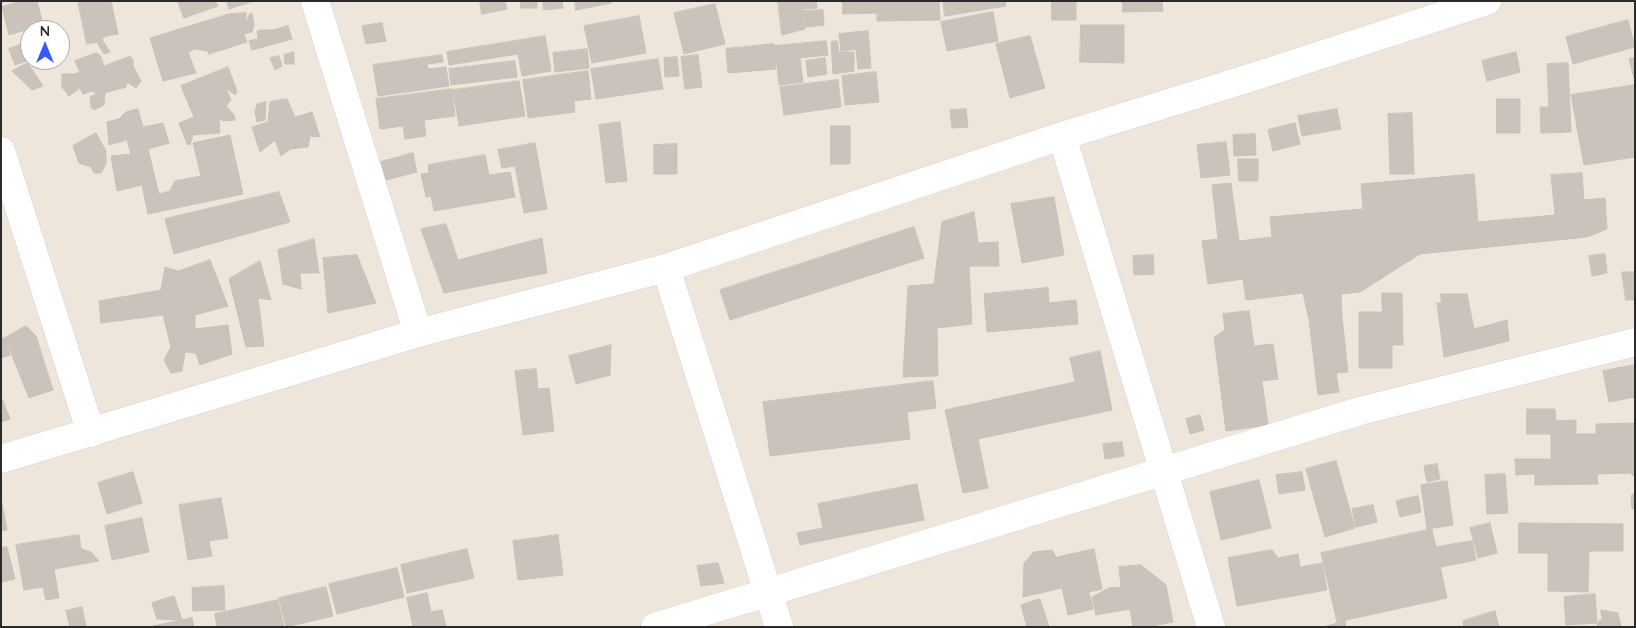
<!DOCTYPE html>
<html>
<head>
<meta charset="utf-8">
<style>
  body { margin:0 }
  #map { position:relative; width:1636px; height:628px; overflow:hidden; background:#eee6db; font-family:Quicksand,sans-serif }
  canvas { display:block }
  .frame { position:absolute; inset:0; border:2px solid #2a2a2a; pointer-events:none }
  .north { position:absolute; left:20px; top:20px; width:50px; height:50px; box-sizing:border-box; background:#fff; border:1px solid #aaa; border-radius:50%; rotate:0deg; font-size:14px; font-weight:700; line-height:20px; text-align:center; color:#2a2a2a }
  .north::after { content:''; display:block; margin:auto; width:18px; height:22px; background:#3659ff; clip-path:polygon(50% 0,100% 100%,50% 72%,0 100%) }
</style>
</head>
<body>
<div id="map">
<canvas width="1636" height="628"></canvas>
<div class="frame"></div>
<div class="north">N</div>
</div>
<script>
const context = document.querySelector('canvas').getContext('2d');
context.lineJoin = 'round';
function fillPath(path, color) { context.fillStyle = color; context.fill(path, 'evenodd'); }
function stroke(path, color, width, dash) { context.strokeStyle = color; context.lineWidth = width; context.lineCap = dash ? 'butt' : 'round'; context.setLineDash(dash || []); context.stroke(path); }
const building = new Path2D(`
  M 22,1 L 37,1 L 43,25 L 9,35 L 2,7 Z
  M 78,1 L 111,1 L 118,34 L 106,36 L 102,39 L 110,52 L 104,54 L 97,42 L 87,44 Z
  M 178,1 L 215,1 L 218,6 L 184,18 Z
  M 227,1 L 254,1 L 229,9 Z
  M 480,1 L 505,1 L 507,9 L 482,14 Z
  M 521,1 L 537,1 L 537,8 L 521,8 Z
  M 543,1 L 562,1 L 563,8 L 544,10 Z
  M 575,1 L 611,1 L 611,3 L 576,10 Z
  M 778,1 L 816,1 L 817,8 L 803,9 L 805,29 L 782,35 Z
  M 843,1 L 939,1 L 940,20 L 877,21 L 877,13 L 843,14 Z
  M 943,1 L 1005,1 L 1006,6 L 945,16 Z
  M 1052,1 L 1076,1 L 1076,20 L 1052,20 Z
  M 1123,1 L 1162,1 L 1163,11 L 1123,12 Z
  M 715,4 L 725,44 L 684,54 L 674,13 Z
  M 823,10 L 824,25 L 806,27 L 804,11 Z
  M 993,12 L 998,41 L 947,51 L 941,22 Z
  M 246,13 L 246,23 L 249,15 L 252,13 L 254,24 L 252,32 L 244,34 L 247,42 L 209,54 L 207,51 L 195,49 L 188,52 L 196,73 L 163,81 L 150,38 L 229,14 Z
  M 639,16 L 646,53 L 592,63 L 584,26 Z
  M 1628,20 L 1635,47 L 1573,64 L 1566,37 Z
  M 382,23 L 386,41 L 366,44 L 362,26 Z
  M 1081,25 L 1124,25 L 1124,63 L 1080,62 Z
  M 288,26 L 292,39 L 252,50 L 249,41 L 258,39 L 257,31 L 261,30 L 273,30 Z
  M 868,31 L 871,68 L 858,69 L 856,49 L 841,51 L 839,34 Z
  M 545,36 L 551,71 L 522,76 L 518,54 L 449,65 L 447,52 Z
  M 1030,36 L 1045,88 L 1010,98 L 996,44 Z
  M 30,41 L 30,60 L 15,65 L 9,49 Z
  M 826,41 L 828,55 L 800,58 L 803,82 L 779,85 L 775,46 Z
  M 837,41 L 839,52 L 854,52 L 854,71 L 833,74 L 831,42 Z
  M 774,44 L 776,69 L 728,73 L 726,49 Z
  M 587,49 L 589,68 L 555,72 L 553,53 Z
  M 294,52 L 294,64 L 285,64 L 284,55 Z
  M 1516,52 L 1520,72 L 1487,81 L 1482,61 Z
  M 96,53 L 100,55 L 104,66 L 130,56 L 133,60 L 133,66 L 141,81 L 136,88 L 127,82 L 126,87 L 105,93 L 104,105 L 94,110 L 91,107 L 90,97 L 97,93 L 92,91 L 83,94 L 80,88 L 69,96 L 62,87 L 62,74 L 75,74 L 80,72 L 75,61 Z
  M 442,55 L 443,62 L 427,64 L 428,69 L 446,67 L 449,86 L 378,96 L 373,65 Z
  M 698,55 L 702,87 L 685,89 L 681,57 Z
  M 279,56 L 282,66 L 275,70 L 270,58 Z
  M 677,57 L 679,76 L 665,77 L 664,58 Z
  M 825,58 L 827,74 L 808,77 L 806,61 Z
  M 1635,58 L 1635,78 L 1634,78 L 1629,59 Z
  M 658,59 L 663,89 L 596,99 L 591,69 Z
  M 515,61 L 517,77 L 451,85 L 449,69 Z
  M 28,63 L 43,86 L 32,90 L 12,71 Z
  M 1568,63 L 1571,132 L 1541,133 L 1540,107 L 1549,107 L 1547,64 Z
  M 228,67 L 237,91 L 235,95 L 226,88 L 231,100 L 226,106 L 234,115 L 235,120 L 223,121 L 219,118 L 220,133 L 193,135 L 190,145 L 187,144 L 179,123 L 194,117 L 181,86 Z
  M 588,71 L 591,99 L 574,101 L 575,112 L 528,118 L 523,80 Z
  M 876,72 L 879,102 L 845,105 L 842,76 Z
  M 838,80 L 841,107 L 784,115 L 780,87 Z
  M 519,81 L 525,116 L 459,126 L 453,90 Z
  M 1635,85 L 1635,157 L 1584,165 L 1571,95 Z
  M 452,89 L 455,116 L 424,120 L 426,136 L 405,139 L 403,126 L 380,129 L 376,99 Z
  M 287,99 L 295,117 L 312,112 L 320,137 L 310,136 L 308,147 L 290,149 L 281,156 L 275,140 L 260,152 L 252,127 L 268,122 L 270,102 Z
  M 1497,99 L 1520,99 L 1520,133 L 1497,133 Z
  M 266,102 L 265,120 L 257,122 L 255,112 L 257,104 Z
  M 138,109 L 143,127 L 163,123 L 169,143 L 148,149 L 159,194 L 170,191 L 175,181 L 201,176 L 193,143 L 230,135 L 243,194 L 148,214 L 142,185 L 117,191 L 111,156 L 131,154 L 127,140 L 109,145 L 107,122 L 119,119 L 126,112 Z
  M 966,109 L 968,127 L 952,128 L 950,110 Z
  M 1337,109 L 1341,129 L 1302,136 L 1298,116 Z
  M 1412,113 L 1414,174 L 1390,174 L 1388,114 Z
  M 620,122 L 627,181 L 606,183 L 599,125 Z
  M 1295,123 L 1300,144 L 1273,151 L 1268,130 Z
  M 831,126 L 850,126 L 850,164 L 831,164 Z
  M 96,133 L 106,151 L 106,164 L 101,173 L 94,173 L 91,167 L 79,163 L 73,146 Z
  M 1255,134 L 1256,155 L 1234,156 L 1233,135 Z
  M 1226,142 L 1230,175 L 1201,178 L 1197,145 Z
  M 535,143 L 547,209 L 524,213 L 515,166 L 502,168 L 498,150 Z
  M 677,144 L 677,174 L 654,174 L 654,145 Z
  M 413,153 L 417,172 L 386,180 L 381,162 Z
  M 485,155 L 489,175 L 510,172 L 515,197 L 434,211 L 431,196 L 426,197 L 421,174 L 429,173 L 428,165 Z
  M 1238,159 L 1258,159 L 1258,181 L 1239,181 Z
  M 1582,173 L 1584,200 L 1605,198 L 1607,229 L 1587,237 L 1420,254 L 1360,292 L 1341,294 L 1342,316 L 1309,320 L 1303,293 L 1246,300 L 1243,279 L 1208,284 L 1202,241 L 1218,239 L 1212,185 L 1231,183 L 1239,241 L 1272,237 L 1270,217 L 1362,209 L 1366,244 L 1361,184 L 1474,174 L 1478,222 L 1555,215 L 1551,175 Z
  M 279,192 L 290,222 L 174,254 L 165,219 Z
  M 1054,197 L 1064,255 L 1022,263 L 1011,204 Z
  M 974,212 L 978,243 L 998,242 L 999,266 L 969,266 L 972,324 L 937,328 L 938,376 L 903,377 L 908,286 L 934,284 L 942,222 Z
  M 446,224 L 458,260 L 542,238 L 547,273 L 444,293 L 421,229 Z
  M 914,227 L 924,258 L 730,320 L 720,290 Z
  M 314,239 L 319,273 L 300,273 L 301,289 L 283,284 L 278,250 Z
  M 1605,254 L 1607,273 L 1592,276 L 1589,256 Z
  M 357,255 L 376,303 L 328,313 L 323,258 Z
  M 1153,255 L 1154,274 L 1134,275 L 1133,256 Z
  M 210,260 L 228,306 L 195,315 L 195,329 L 228,325 L 232,354 L 200,365 L 196,353 L 185,352 L 182,371 L 171,373 L 164,360 L 171,347 L 163,315 L 101,323 L 99,301 L 161,290 L 165,267 L 178,271 Z
  M 260,261 L 271,300 L 258,298 L 264,346 L 246,347 L 229,279 Z
  M 1622,272 L 1635,272 L 1635,300 L 1626,300 Z
  M 1048,288 L 1049,303 L 1076,300 L 1078,324 L 987,332 L 984,294 Z
  M 1382,293 L 1402,293 L 1403,345 L 1392,345 L 1392,368 L 1359,368 L 1359,312 L 1382,312 Z
  M 1441,294 L 1467,294 L 1474,329 L 1507,320 L 1509,341 L 1444,357 L 1437,303 L 1441,303 Z
  M 1249,311 L 1254,346 L 1273,344 L 1278,379 L 1262,381 L 1268,425 L 1226,431 L 1214,337 L 1225,330 L 1223,314 Z
  M 1342,316 L 1348,372 L 1336,373 L 1339,392 L 1318,395 L 1309,320 Z
  M 26,326 L 36,336 L 53,390 L 29,398 L 5,338 Z
  M 5,338 L 10,355 L 1,358 L 1,339 Z
  M 611,345 L 610,375 L 576,384 L 569,356 Z
  M 1100,351 L 1112,410 L 978,439 L 988,488 L 963,493 L 945,410 L 1075,382 L 1070,358 Z
  M 1635,365 L 1635,397 L 1609,402 L 1603,371 Z
  M 536,369 L 538,389 L 549,388 L 554,431 L 523,435 L 515,371 Z
  M 933,381 L 936,408 L 907,412 L 910,439 L 770,456 L 763,402 Z
  M 1,396 L 10,419 L 1,422 Z
  M 1527,409 L 1555,409 L 1556,421 L 1576,420 L 1576,434 L 1596,434 L 1596,424 L 1635,423 L 1635,477 L 1630,473 L 1597,474 L 1598,484 L 1535,485 L 1535,474 L 1516,475 L 1515,459 L 1551,459 L 1551,434 L 1527,434 Z
  M 1200,415 L 1204,430 L 1190,434 L 1186,419 Z
  M 1122,442 L 1124,456 L 1105,459 L 1103,444 Z
  M 1336,461 L 1355,528 L 1325,537 L 1306,469 Z
  M 1437,464 L 1440,479 L 1427,482 L 1424,466 Z
  M 133,472 L 142,503 L 107,514 L 98,483 Z
  M 1302,472 L 1305,490 L 1279,494 L 1276,475 Z
  M 1505,474 L 1508,513 L 1487,514 L 1485,475 Z
  M 1259,480 L 1271,528 L 1221,540 L 1210,492 Z
  M 1447,481 L 1453,525 L 1427,529 L 1421,485 Z
  M 917,484 L 924,520 L 800,545 L 797,533 L 823,528 L 818,504 Z
  M 1635,493 L 1635,509 L 1632,509 L 1631,496 Z
  M 1418,496 L 1421,512 L 1400,517 L 1396,501 Z
  M 221,498 L 228,538 L 209,541 L 212,556 L 188,560 L 179,505 Z
  M 2,503 L 7,530 L 1,531 L 1,503 Z
  M 1373,505 L 1377,522 L 1356,527 L 1352,509 Z
  M 142,518 L 149,552 L 112,560 L 105,526 Z
  M 1490,523 L 1497,553 L 1478,558 L 1470,528 Z
  M 1519,523 L 1623,524 L 1623,551 L 1589,551 L 1588,592 L 1548,591 L 1548,553 L 1519,553 Z
  M 1432,529 L 1447,598 L 1337,622 L 1321,553 Z
  M 79,535 L 81,549 L 91,552 L 99,561 L 54,569 L 59,598 L 46,600 L 43,587 L 24,590 L 16,545 Z
  M 558,535 L 563,575 L 518,580 L 513,541 Z
  M 1472,541 L 1476,560 L 1441,567 L 1437,547 Z
  M 7,547 L 15,579 L 1,582 L 1,548 Z
  M 467,549 L 474,578 L 407,593 L 401,565 Z
  M 1094,549 L 1102,589 L 1089,592 L 1093,609 L 1068,615 L 1062,588 L 1023,597 L 1024,563 L 1034,552 L 1052,550 L 1056,557 Z
  M 1272,550 L 1278,558 L 1298,554 L 1300,567 L 1322,563 L 1327,590 L 1237,606 L 1228,558 Z
  M 718,563 L 724,583 L 701,586 L 697,566 Z
  M 1141,565 L 1166,585 L 1173,622 L 1148,627 L 1133,627 L 1130,609 L 1096,615 L 1092,597 L 1109,588 L 1121,587 L 1119,567 Z
  M 397,568 L 404,597 L 337,614 L 329,584 Z
  M 224,586 L 225,610 L 193,611 L 192,588 Z
  M 326,587 L 333,616 L 286,627 L 279,598 Z
  M 427,593 L 431,612 L 442,610 L 446,627 L 413,627 L 407,598 Z
  M 1595,594 L 1597,623 L 1566,625 L 1564,597 Z
  M 174,596 L 182,620 L 157,619 L 152,603 Z
  M 1040,599 L 1049,627 L 1027,627 L 1021,605 Z
  M 278,600 L 284,627 L 217,627 L 215,614 Z
  M 82,607 L 86,627 L 70,627 L 66,611 Z
  M 1601,610 L 1618,613 L 1621,627 L 1598,627 L 1597,623 L 1602,619 Z
  M 1495,611 L 1499,627 L 1464,627 L 1463,621 Z
  M 192,618 L 194,627 L 153,626 L 182,620 Z
  M 1345,621 L 1346,627 L 1324,627 Z`);
const street = new Path2D(`
  M 315,1 L 418,333
  M 1062,136 L 1211,627
  M 1,151 L 91,433
  M 666,268 L 779,627
  M 1,459 L 418,333 L 666,268 L 1062,136 L 1256,76 L 1487,1
  M 655,627 L 1360,411 L 1635,342`);
fillPath(building, '#c9c3bb');
stroke(building, '#c9c2b4', 1);
stroke(street, '#d0d4e5', 29);
stroke(street, '#fff', 28);
</script>
</body>
</html>
